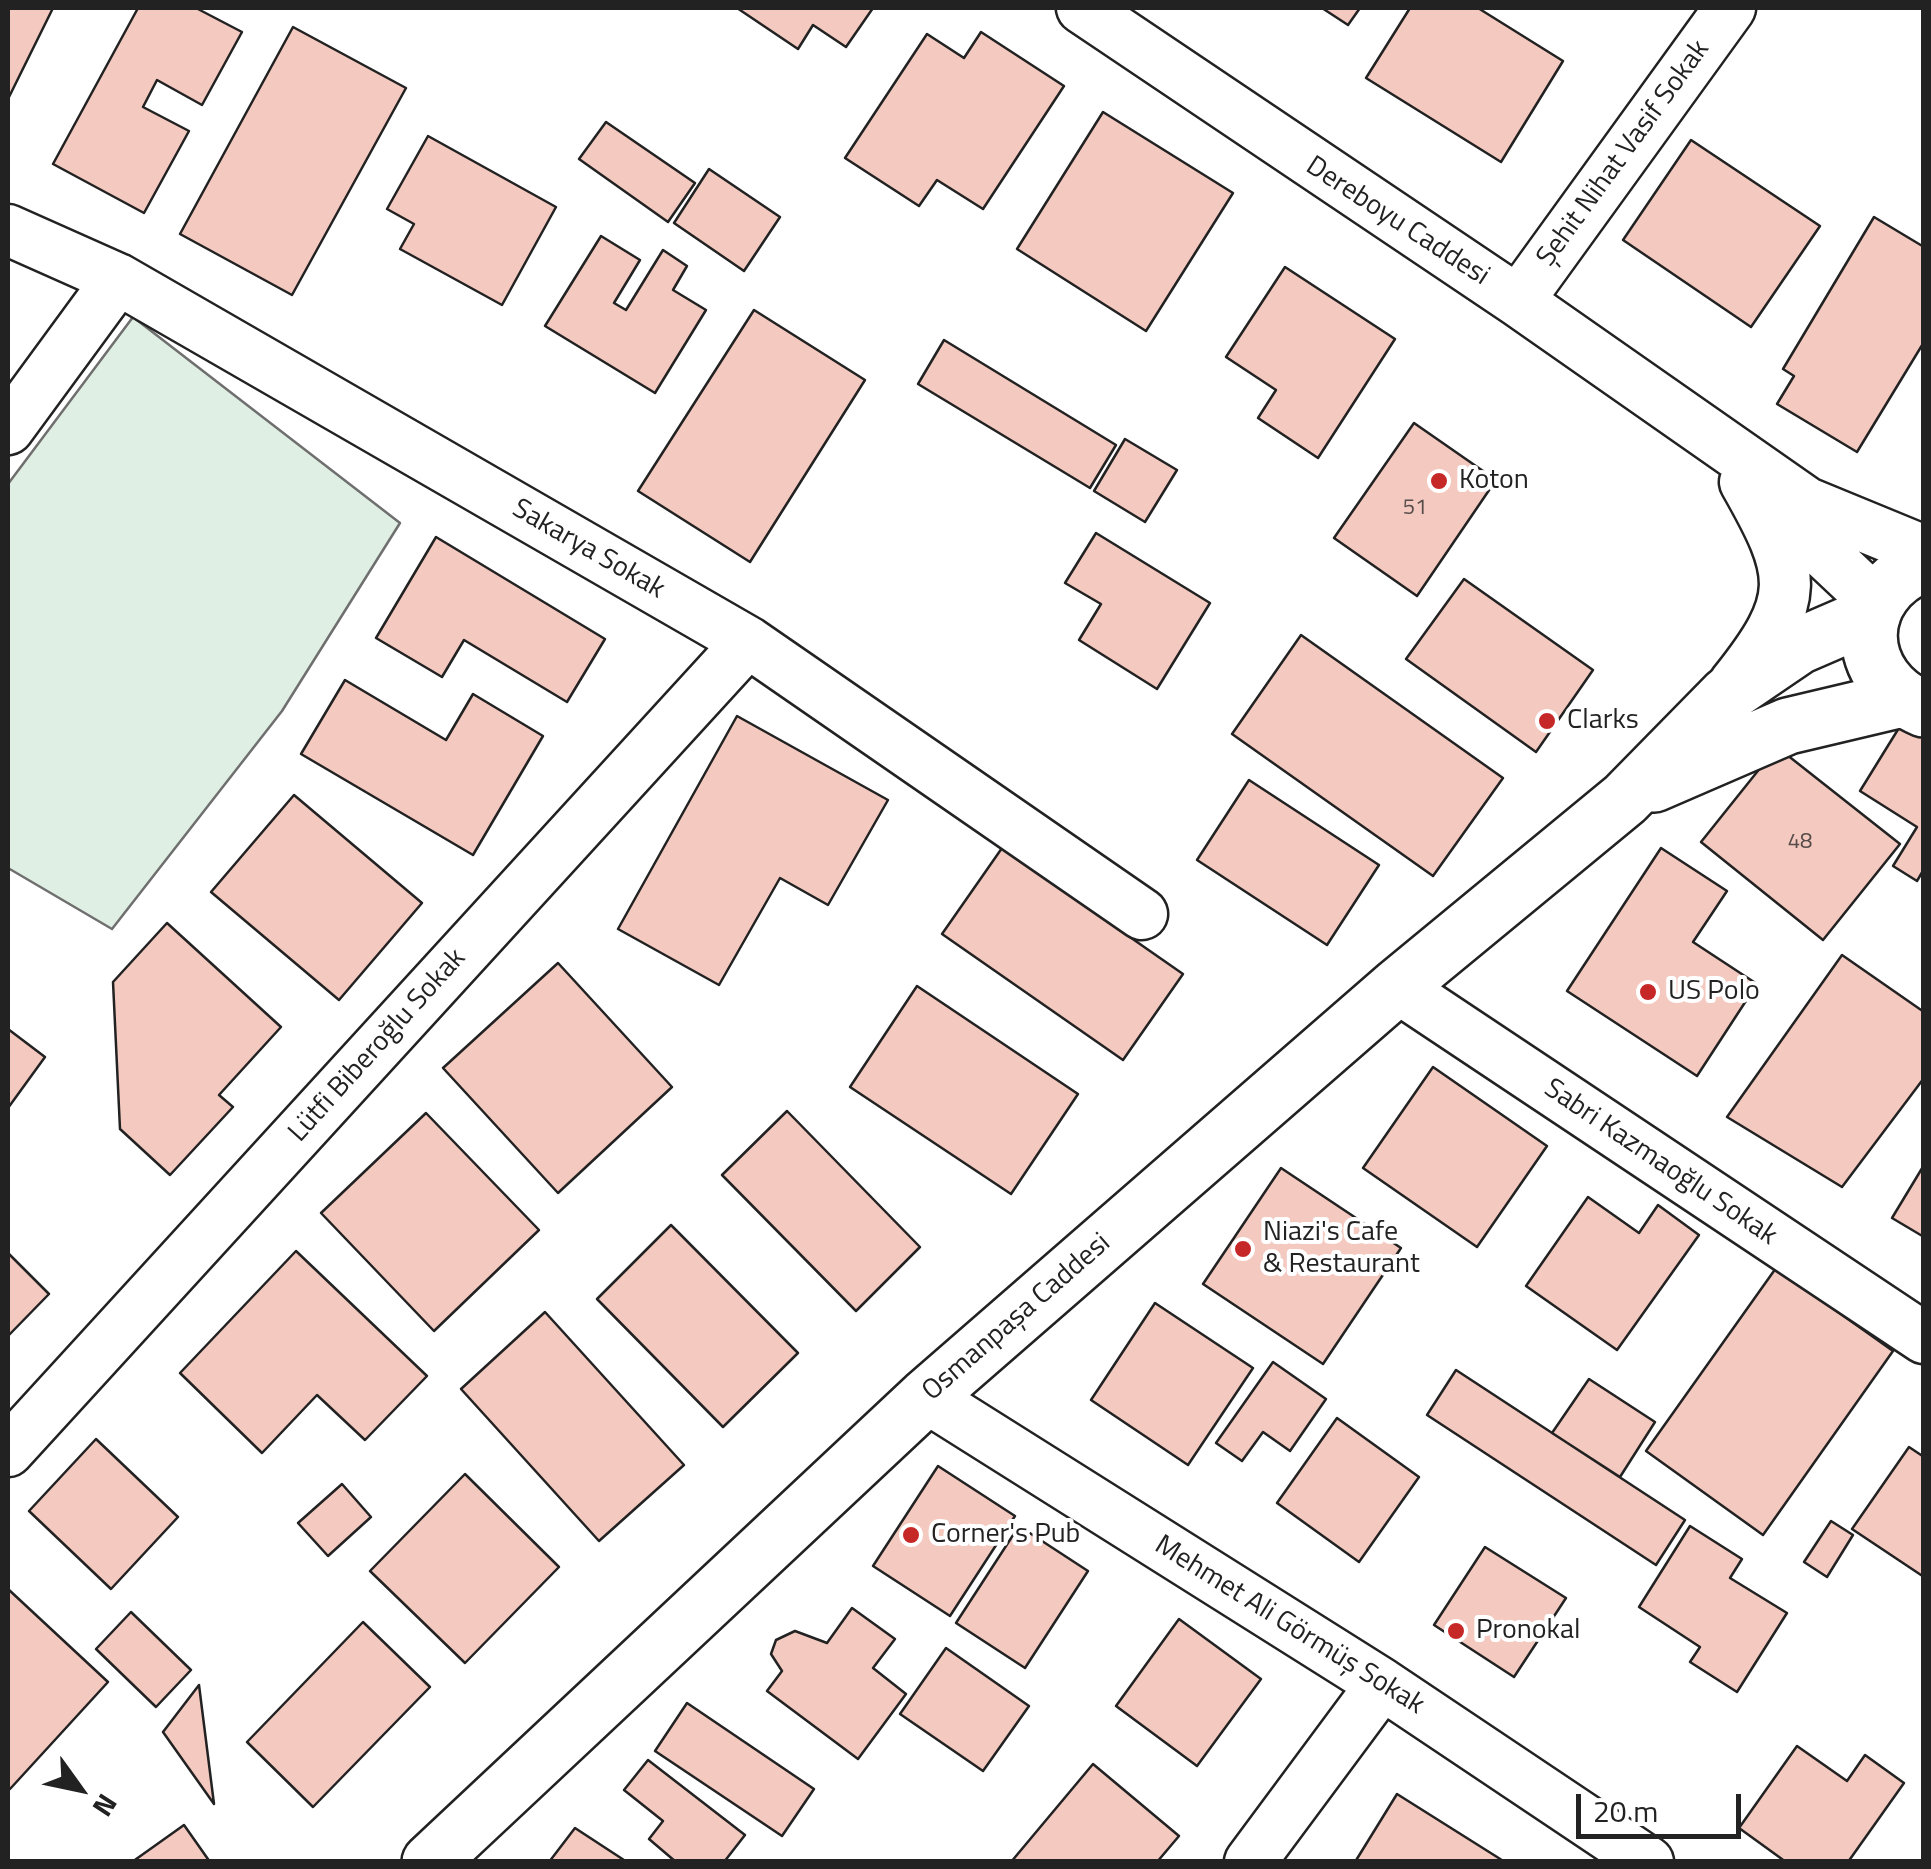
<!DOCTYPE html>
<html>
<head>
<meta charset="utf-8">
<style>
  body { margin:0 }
  #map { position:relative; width:1931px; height:1869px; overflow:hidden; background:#fff; font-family:"Titillium Web",sans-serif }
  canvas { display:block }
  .frame { position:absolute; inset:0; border:10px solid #222; pointer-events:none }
  .north { position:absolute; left:30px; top:1739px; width:100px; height:100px; -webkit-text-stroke:8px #fff; paint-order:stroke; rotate:123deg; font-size:28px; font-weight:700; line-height:40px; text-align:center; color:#222 }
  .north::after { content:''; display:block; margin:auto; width:35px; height:45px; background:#222; clip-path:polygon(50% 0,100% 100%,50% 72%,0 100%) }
  .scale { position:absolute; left:1576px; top:1794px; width:165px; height:45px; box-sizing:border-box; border:5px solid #222; border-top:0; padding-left:12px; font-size:30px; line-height:35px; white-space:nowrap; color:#222; -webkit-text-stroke:8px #fff; paint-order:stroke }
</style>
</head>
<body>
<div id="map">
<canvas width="1931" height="1869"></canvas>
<div class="frame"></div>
<div class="north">N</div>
<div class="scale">20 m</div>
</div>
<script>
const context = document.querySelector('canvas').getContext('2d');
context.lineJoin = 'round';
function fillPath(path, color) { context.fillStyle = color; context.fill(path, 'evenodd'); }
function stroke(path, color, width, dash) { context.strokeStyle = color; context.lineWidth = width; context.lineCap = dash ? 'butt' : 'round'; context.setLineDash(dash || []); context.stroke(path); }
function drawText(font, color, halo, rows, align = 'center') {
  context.font = font + ' "Titillium Web",sans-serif'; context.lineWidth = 8; context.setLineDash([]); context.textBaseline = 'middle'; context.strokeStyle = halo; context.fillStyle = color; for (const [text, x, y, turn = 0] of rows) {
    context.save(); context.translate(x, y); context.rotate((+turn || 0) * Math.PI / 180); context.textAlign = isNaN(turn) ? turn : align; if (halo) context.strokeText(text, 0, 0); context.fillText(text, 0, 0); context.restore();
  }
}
const green = new Path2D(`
  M 133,317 L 400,523 L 282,711 L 112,929 L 8,868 L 8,484 Z`);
const building = new Path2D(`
  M 8,8 L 53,8 L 8,99 Z
  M 138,8 L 196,8 L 242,32 L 202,105 L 157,80 L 143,107 L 189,131 L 144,213 L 53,164 Z
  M 737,8 L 873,8 L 846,47 L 813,25 L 798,49 Z
  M 1322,8 L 1360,8 L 1348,25 Z
  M 1410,8 L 1478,8 L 1563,61 L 1501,162 L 1366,78 Z
  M 293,27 L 406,88 L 292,295 L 180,234 Z
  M 981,32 L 1064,86 L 983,209 L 937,180 L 919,206 L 845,158 L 927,34 L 964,58 Z
  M 1103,112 L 1233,193 L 1146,331 L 1017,249 Z
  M 606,122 L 695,183 L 668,222 L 579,159 Z
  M 428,136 L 556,207 L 502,305 L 400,249 L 414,224 L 387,209 Z
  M 1691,140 L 1820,226 L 1751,327 L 1623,240 Z
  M 709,169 L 780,217 L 744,271 L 674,223 Z
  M 1874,217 L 1924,247 L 1924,342 L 1857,452 L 1777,404 L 1794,376 L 1783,369 Z
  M 601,236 L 640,260 L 614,303 L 626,310 L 663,250 L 687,266 L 673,290 L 706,310 L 655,393 L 545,326 Z
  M 1285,267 L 1395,339 L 1318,458 L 1258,418 L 1276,390 L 1226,357 Z
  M 754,310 L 865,380 L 750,562 L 638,491 Z
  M 944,340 L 1116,445 L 1090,488 L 918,384 Z
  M 1414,423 L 1496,480 L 1417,596 L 1334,538 Z
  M 1125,439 L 1177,470 L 1145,522 L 1094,491 Z
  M 1096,533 L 1210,603 L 1157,689 L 1079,640 L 1101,604 L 1065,583 Z
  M 436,537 L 605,639 L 567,702 L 464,640 L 442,677 L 376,638 Z
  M 1464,579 L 1593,670 L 1536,752 L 1406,659 Z
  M 1301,635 L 1503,778 L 1433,876 L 1232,734 Z
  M 345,680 L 446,740 L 473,694 L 543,736 L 473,855 L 301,754 Z
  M 737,716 L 888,800 L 828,905 L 780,878 L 719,985 L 618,929 Z
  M 1902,723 L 1924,736 L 1924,869 L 1917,881 L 1893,866 L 1917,827 L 1860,791 Z
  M 1777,747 L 1900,844 L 1823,940 L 1701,842 Z
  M 1249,780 L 1379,865 L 1327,945 L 1197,860 Z
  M 294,795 L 422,903 L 339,1000 L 211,892 Z
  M 1002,848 L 1183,974 L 1123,1060 L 942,934 Z
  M 1661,848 L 1727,891 L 1693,942 L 1757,984 L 1697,1076 L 1567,991 Z
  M 167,923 L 281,1027 L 219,1095 L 233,1107 L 170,1175 L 120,1129 L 113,982 Z
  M 1842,955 L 1924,1012 L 1924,1078 L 1842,1187 L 1727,1117 Z
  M 558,963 L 672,1087 L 558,1193 L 443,1068 Z
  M 917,986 L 1078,1094 L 1011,1194 L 850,1087 Z
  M 8,1029 L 45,1057 L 8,1108 Z
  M 1433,1067 L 1547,1146 L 1477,1247 L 1363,1168 Z
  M 787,1111 L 920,1247 L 856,1311 L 722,1175 Z
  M 426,1113 L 539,1230 L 434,1331 L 321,1213 Z
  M 1924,1165 L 1924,1237 L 1892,1218 Z
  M 1281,1168 L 1401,1248 L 1323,1364 L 1203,1284 Z
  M 1588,1197 L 1639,1233 L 1658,1205 L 1699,1235 L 1617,1350 L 1526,1286 Z
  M 671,1225 L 798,1353 L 723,1427 L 597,1299 Z
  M 296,1251 L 427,1376 L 365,1440 L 317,1395 L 262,1453 L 180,1373 Z
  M 8,1253 L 49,1294 L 8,1336 Z
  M 1776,1268 L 1893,1351 L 1763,1535 L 1646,1451 Z
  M 1155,1303 L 1253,1368 L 1188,1465 L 1091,1400 Z
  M 545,1312 L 684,1465 L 599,1541 L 461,1389 Z
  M 1273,1362 L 1326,1399 L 1290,1451 L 1263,1432 L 1242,1461 L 1216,1443 Z
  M 1456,1370 L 1685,1520 L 1656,1565 L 1427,1415 Z
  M 1589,1379 L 1655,1422 L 1620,1477 L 1552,1433 Z
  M 1337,1418 L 1419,1477 L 1359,1562 L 1277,1503 Z
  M 96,1439 L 178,1517 L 111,1589 L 29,1511 Z
  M 1909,1447 L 1924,1457 L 1924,1577 L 1852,1529 Z
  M 938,1466 L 1015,1516 L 950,1616 L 873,1566 Z
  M 465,1474 L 559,1567 L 465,1663 L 370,1571 Z
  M 342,1484 L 371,1517 L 328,1556 L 298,1523 Z
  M 1831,1521 L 1853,1535 L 1827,1577 L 1804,1562 Z
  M 1019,1526 L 1088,1571 L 1025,1668 L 956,1623 Z
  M 1690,1526 L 1742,1559 L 1730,1578 L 1787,1613 L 1737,1692 L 1690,1662 L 1700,1647 L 1639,1607 Z
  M 1485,1547 L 1566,1598 L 1514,1677 L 1434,1625 Z
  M 8,1589 L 108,1682 L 10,1789 L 8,1787 Z
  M 852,1608 L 895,1639 L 873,1668 L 906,1694 L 858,1759 L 767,1691 L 782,1671 L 771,1654 L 776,1640 L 795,1631 L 827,1643 Z
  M 131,1612 L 191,1670 L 156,1707 L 96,1649 Z
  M 1179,1619 L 1261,1679 L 1197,1766 L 1116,1706 Z
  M 363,1622 L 430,1687 L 313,1807 L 247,1742 Z
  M 946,1648 L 1029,1706 L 983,1771 L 900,1714 Z
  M 199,1685 L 214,1804 L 163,1732 Z
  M 687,1703 L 814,1789 L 782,1836 L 655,1751 Z
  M 1797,1746 L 1847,1781 L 1865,1755 L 1904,1783 L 1848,1862 L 1786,1862 L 1739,1828 Z
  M 648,1760 L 745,1835 L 724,1862 L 676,1862 L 649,1839 L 663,1821 L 624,1790 Z
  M 1093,1764 L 1179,1836 L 1157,1862 L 1011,1862 Z
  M 1397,1794 L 1505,1862 L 1355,1862 Z
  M 184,1825 L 210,1862 L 132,1862 Z
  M 575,1828 L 627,1862 L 549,1862 Z`);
const minor = new Path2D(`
  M 1082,8 L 1518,301 L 1807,503 L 1924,551
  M 8,230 L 118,279 L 748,642 L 1142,914
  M 1518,301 L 1730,8
  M 8,429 L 118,279
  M 1774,506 L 1877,603
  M 1734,684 C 1802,599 1798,575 1745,482
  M 1397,987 L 1924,1338
  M 926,1397 L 1382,1684 L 1648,1862
  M 8,1451 L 748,642
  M 1250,1862 L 1382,1684`);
const primary = new Path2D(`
  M 1924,564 C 1850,593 1852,679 1924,709
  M 1654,784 L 1788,726 L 1902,699
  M 430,1862 L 926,1397 L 1397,987 L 1625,799 L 1727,695 L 1799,646 L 1873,614`);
const markers = [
  [1439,481,10,"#c62828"],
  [1547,721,10,"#c62828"],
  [1648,992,10,"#c62828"],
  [1243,1249,10,"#c62828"],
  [911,1535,10,"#c62828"],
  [1456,1631,10,"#c62828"]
];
const numberNames = [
  ["51",1415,509],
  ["48",1800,843]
];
const streetNames = [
  ["Şehit Nihat Vasif Sokak",1624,154,-54],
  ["Dereboyu Caddesi",1397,222,33],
  ["Sakarya Sokak",588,550,30],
  ["Lütfi Biberoğlu Sokak",378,1046,-48],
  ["Sabri Kazmaoğlu Sokak",1660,1163,34],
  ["Osmanpaşa Caddesi",1017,1318,-41],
  ["Mehmet Ali Görmüş Sokak",1289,1626,32]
];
const poiNames = [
  ["Koton",1459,481],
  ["Clarks",1567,721],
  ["US Polo",1668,992],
  ["Niazi's Cafe",1263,1233],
  ["& Restaurant",1263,1265],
  ["Corner's Pub",931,1535],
  ["Pronokal",1476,1631]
];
fillPath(green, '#e0efe3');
stroke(green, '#6f6f6f', 2.5);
fillPath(building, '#f3c9c0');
stroke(building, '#222', 2.5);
stroke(minor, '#222', 55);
stroke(primary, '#222', 60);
stroke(minor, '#fff', 50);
stroke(primary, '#fff', 55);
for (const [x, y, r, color] of markers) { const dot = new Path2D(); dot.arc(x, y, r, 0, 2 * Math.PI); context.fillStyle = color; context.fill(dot); stroke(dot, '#fff', 4); }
drawText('22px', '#564c4a', null, numberNames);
drawText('28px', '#222', '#fff', streetNames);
drawText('28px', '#222', '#fff', poiNames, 'left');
</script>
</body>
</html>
